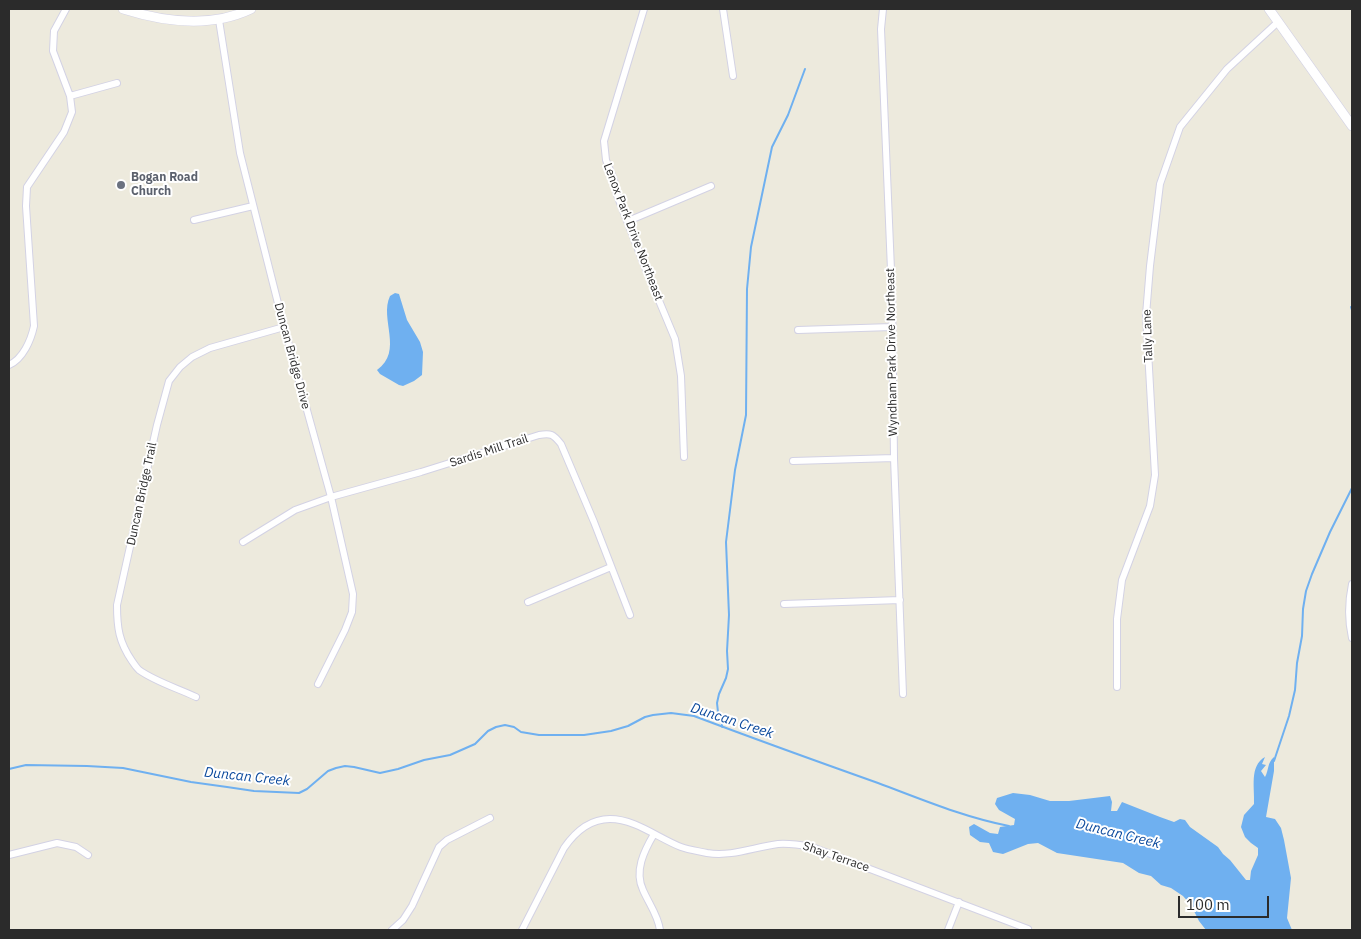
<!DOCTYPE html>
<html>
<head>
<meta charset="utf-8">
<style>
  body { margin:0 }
  #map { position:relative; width:1361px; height:939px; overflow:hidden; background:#edeadd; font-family:"IBM Plex Sans",sans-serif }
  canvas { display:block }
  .frame { position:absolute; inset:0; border:10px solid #2b2b2b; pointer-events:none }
  .scale { position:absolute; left:1178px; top:896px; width:91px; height:22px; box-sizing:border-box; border:2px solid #2b2b2b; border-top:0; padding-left:6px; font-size:15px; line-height:18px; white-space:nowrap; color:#2b2b2b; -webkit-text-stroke:4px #fff; paint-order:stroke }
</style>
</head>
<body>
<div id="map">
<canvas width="1361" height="939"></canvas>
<div class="frame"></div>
<div class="scale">100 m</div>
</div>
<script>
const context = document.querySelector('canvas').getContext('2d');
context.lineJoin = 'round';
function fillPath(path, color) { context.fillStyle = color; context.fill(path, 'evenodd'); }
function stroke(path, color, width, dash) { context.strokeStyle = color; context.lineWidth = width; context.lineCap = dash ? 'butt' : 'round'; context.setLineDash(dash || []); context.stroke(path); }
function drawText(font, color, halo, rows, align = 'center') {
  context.font = font + ' "IBM Plex Sans",sans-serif'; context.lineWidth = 4; context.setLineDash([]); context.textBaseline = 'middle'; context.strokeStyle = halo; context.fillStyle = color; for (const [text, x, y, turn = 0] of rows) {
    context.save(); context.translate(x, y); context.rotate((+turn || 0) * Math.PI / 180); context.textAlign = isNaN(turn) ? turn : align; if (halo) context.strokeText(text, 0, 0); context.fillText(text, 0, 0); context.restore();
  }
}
const water = new Path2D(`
  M 395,293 L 399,294 L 407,320 L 420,342 L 423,352 L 422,375 L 414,381 L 403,386 L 399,385 L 380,374 L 377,370 C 404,351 379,319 390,296 Z
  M 1265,757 L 1262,764 L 1266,765 L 1261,771 L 1265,777 C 1269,770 1267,763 1274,757 L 1274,771 L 1266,817 L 1275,819 L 1281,828 L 1284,840 L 1291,878 L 1287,918 L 1292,930 L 1206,930 L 1199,921 L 1191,905 L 1183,896 L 1171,888 L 1161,885 L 1151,876 L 1139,873 L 1123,863 L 1057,853 L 1038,843 L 1028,844 L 1003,854 L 993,852 L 989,843 L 980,842 L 970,835 L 969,827 L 974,824 L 990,833 L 998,834 L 1000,827 L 1014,825 L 1015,819 L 999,810 L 995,804 L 997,798 L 1013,793 L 1030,795 L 1050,801 L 1069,801 L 1110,796 L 1112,802 L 1111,811 L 1117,811 L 1122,802 L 1160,817 L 1174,822 L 1180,819 L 1185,820 L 1190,827 L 1218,847 L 1223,854 L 1230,860 L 1246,880 L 1250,880 L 1251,871 L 1258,855 L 1258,848 L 1251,843 L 1245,837 L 1241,827 L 1244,815 L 1254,804 C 1255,788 1249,766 1265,757 Z`);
const stream = new Path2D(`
  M 1351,307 L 1352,310
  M 722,727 L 722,724 L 718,712 L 717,703 L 719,694 L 726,678 L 728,669 L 727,651 L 729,615 L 726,542 L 735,470 L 746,415 L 747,289 L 751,247 L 772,147 L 788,115 L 805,69
  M 1274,761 L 1289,716 L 1295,690 L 1297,663 L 1302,636 L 1303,609 L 1306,591 L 1312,574 L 1330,532 L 1352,488
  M 9,769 L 26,765 L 87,766 L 123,768 L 191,782 L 227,787 L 254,791 L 299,793 L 307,789 L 328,771 L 336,768 L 345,766 L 354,767 L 380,773 L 398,769 L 424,760 L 450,755 L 475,744 L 488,731 L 496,727 L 505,725 L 514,727 L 521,732 L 539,735 L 584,735 L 611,731 L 628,726 L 645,717 L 653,715 L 671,713 L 694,716 C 755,739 816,761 878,783 C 921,799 963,817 1009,826`);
const street = new Path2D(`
  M 644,9 L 604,141 L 606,160 L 614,180 L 617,195 L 645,267 L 675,339 L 681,376 L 684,457
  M 723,9 L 733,76
  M 883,9 L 881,29 L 892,294 L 894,458 L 903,694
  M 219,20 L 240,153 L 284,327 L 331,497 L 353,594 L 352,612 L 345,630 L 318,684
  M 70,96 L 117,83
  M 194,220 L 253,206
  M 628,221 L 711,186
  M 798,330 L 892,327
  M 9,365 C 23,359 31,340 34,326 L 26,206 L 27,187 L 64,132 L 72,112 L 70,96 L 53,51 L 54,31 L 66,9
  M 793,461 L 894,458
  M 243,542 L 295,510 L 331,497 L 421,472 L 539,435 C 551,433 553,434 561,444 L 594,522 L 630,615
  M 1352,584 C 1348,603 1348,620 1352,638
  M 528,602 L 611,567
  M 784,604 L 900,600
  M 1117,687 L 1117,619 L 1122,580 L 1150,506 L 1155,475 L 1146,315 L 1150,266 L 1160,184 L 1180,127 L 1227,69 L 1278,22
  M 196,697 C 177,688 156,682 139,670 C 136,667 134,664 132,661 C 119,642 117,628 117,605 L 157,425 L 169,381 L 180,367 L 192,357 L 210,348 L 284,327
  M 654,834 C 644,851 634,871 643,890 C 649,904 658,915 660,930
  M 9,855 L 57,843 L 76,847 L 88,855
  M 392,930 L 403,920 L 412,906 L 439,847 L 447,840 L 490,818
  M 522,930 L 564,848 C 575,832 589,819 610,819 C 635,819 658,838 681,847 C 689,850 698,851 707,853 C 732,857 754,847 778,844 C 790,843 801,845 812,847 L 1028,929
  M 948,930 L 959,902`);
const secondary = new Path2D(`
  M 123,9 C 164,22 211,28 251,9
  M 1269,9 L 1352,126`);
const markers = [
  [121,185,5,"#6b7280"]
];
const worshipNames = [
  ["Bogan Road",131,178],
  ["Church",131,192]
];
const streetNames = [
  ["Lenox Park Drive Northeast",633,232,69],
  ["Tally Lane",1148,336,-92],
  ["Wyndham Park Drive Northeast",892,352,-91],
  ["Duncan Bridge Drive",292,356,75],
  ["Sardis Mill Trail",489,451,-18],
  ["Duncan Bridge Trail",142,494,-78],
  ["Shay Terrace",836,857,19]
];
const waterNames = [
  ["Duncan Creek",732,721,18],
  ["Duncan Creek",247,777,6],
  ["Duncan Creek",1118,834,14]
];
fillPath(water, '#6fb0f0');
stroke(stream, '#6fb0f0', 2);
stroke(street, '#d3d2e4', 8);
stroke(secondary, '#d3d2e4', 10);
stroke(street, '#fff', 6);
stroke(secondary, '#fff', 9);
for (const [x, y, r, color] of markers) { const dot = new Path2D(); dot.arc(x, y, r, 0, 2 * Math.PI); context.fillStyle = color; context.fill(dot); stroke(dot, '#fff', 2); }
drawText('bold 12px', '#5b616d', '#fff', worshipNames, 'left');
drawText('12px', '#2b2b2b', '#fff', streetNames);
drawText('italic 14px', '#0c4a9d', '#fff', waterNames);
</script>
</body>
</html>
